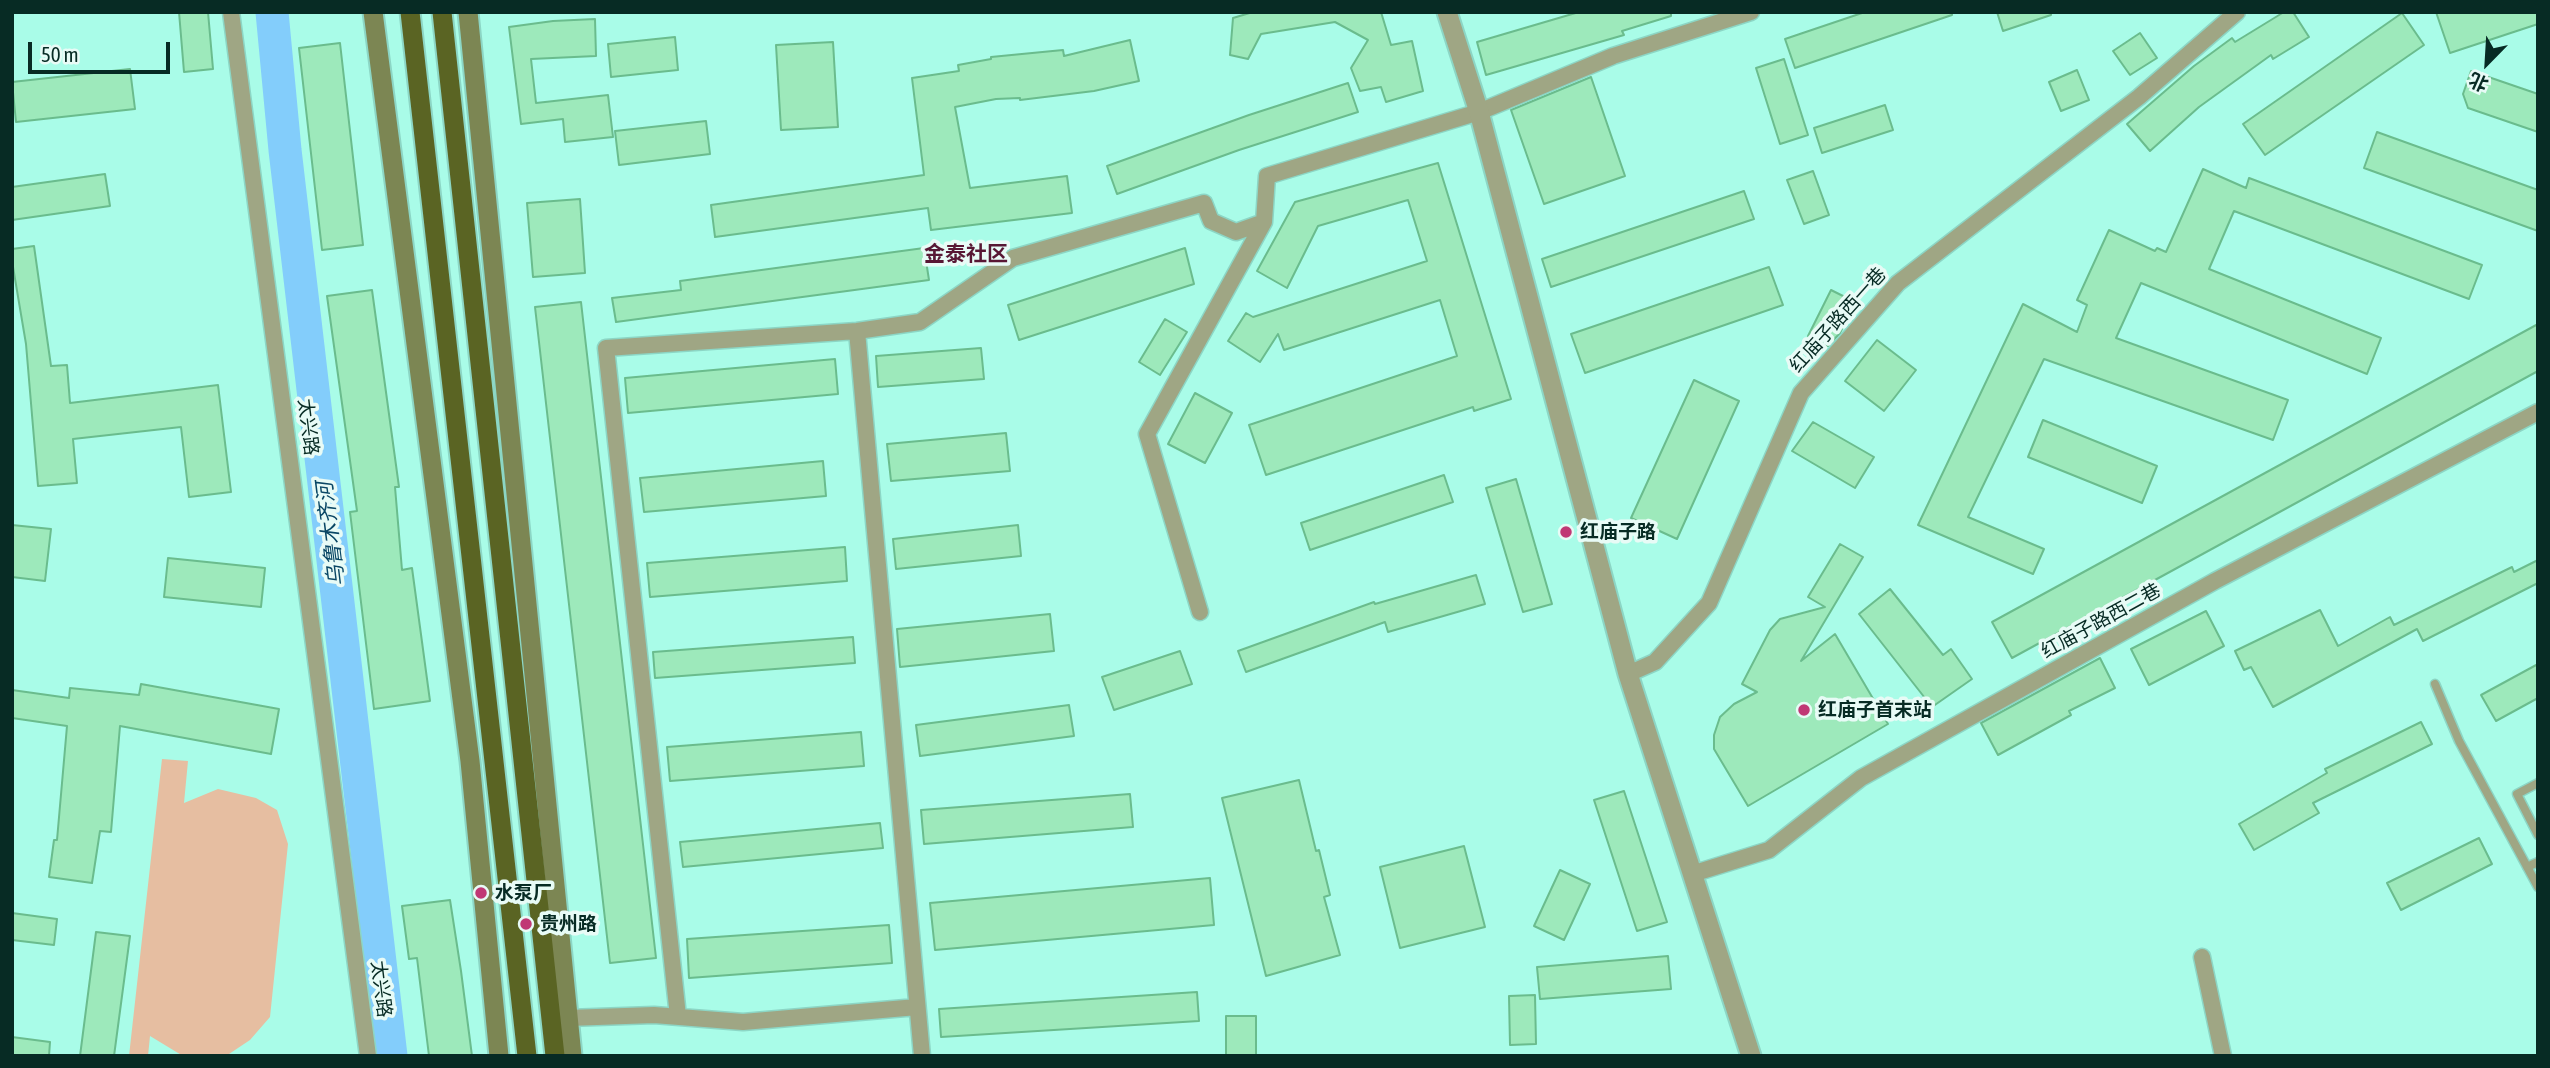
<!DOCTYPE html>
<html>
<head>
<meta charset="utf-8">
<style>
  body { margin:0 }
  #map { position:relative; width:2550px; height:1068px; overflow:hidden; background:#a9fce8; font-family:"Asap Condensed","Noto Sans SC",sans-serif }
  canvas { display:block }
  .frame { position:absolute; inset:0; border:14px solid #072b24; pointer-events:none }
  .north { position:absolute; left:2452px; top:28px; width:70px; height:70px; -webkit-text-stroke:5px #e8fbf6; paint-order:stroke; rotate:204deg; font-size:19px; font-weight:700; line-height:28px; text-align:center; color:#072b24 }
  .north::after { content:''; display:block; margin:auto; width:24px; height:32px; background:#072b24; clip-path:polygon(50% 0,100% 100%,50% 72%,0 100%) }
  .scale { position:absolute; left:28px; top:42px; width:142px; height:32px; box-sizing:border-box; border:4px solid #072b24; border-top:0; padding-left:9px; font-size:21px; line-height:24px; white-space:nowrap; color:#072b24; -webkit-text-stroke:5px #e8fbf6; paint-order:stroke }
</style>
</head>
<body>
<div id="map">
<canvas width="2550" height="1068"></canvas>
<div class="frame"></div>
<div class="north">北</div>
<div class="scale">50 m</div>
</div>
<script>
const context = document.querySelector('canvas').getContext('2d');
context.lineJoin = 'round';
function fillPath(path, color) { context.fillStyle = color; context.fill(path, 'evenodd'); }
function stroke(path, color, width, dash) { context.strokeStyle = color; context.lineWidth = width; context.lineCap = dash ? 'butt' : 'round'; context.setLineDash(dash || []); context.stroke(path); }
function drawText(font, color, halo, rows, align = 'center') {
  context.font = font + ' "Asap Condensed","Noto Sans SC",sans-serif'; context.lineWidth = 7; context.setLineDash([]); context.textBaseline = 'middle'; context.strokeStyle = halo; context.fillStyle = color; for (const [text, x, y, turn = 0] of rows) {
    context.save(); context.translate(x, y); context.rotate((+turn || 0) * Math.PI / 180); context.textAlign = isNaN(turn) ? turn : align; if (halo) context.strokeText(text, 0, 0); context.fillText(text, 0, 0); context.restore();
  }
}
const green = new Path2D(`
  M 162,759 L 188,761 L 184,803 L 218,789 L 256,798 L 277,810 L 288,844 L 270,1017 L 250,1040 L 226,1056 L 183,1056 L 150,1036 L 148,1056 L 129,1056 Z`);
const river = new Path2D(`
  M 272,12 L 285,150 L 391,1056`);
const building = new Path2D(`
  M 179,12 L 208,12 L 213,69 L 184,72 Z
  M 1253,12 L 1381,12 L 1391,45 L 1412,41 L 1423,91 L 1386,102 L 1381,87 L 1360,91 L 1351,68 L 1368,40 L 1335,22 L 1261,34 L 1248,59 L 1230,55 L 1233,18 Z
  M 1579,12 L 1671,12 L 1671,16 L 1622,31 L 1624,35 L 1486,75 L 1477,42 Z
  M 1865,12 L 1952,12 L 1952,15 L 1795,68 L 1785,39 Z
  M 1997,12 L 2051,12 L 2051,15 L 2003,31 Z
  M 2284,12 L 2293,12 L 2309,37 L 2273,59 L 2271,55 L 2199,107 L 2150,151 L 2127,124 L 2194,66 L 2232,38 L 2235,42 Z
  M 2436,12 L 2538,12 L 2538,24 L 2450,53 Z
  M 2402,13 L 2424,45 L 2265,155 L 2243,124 Z
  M 595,19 L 596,56 L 531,59 L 536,103 L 608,95 L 613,137 L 565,142 L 563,119 L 521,124 L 509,27 L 553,21 Z
  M 2140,33 L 2157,58 L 2130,75 L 2113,51 Z
  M 675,37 L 678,70 L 611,77 L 608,44 Z
  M 1130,40 L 1139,81 L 1094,91 L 1020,100 L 1020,98 L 996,99 L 955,107 L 970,188 L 1067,176 L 1072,213 L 931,230 L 928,208 L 715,237 L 711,205 L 924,175 L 912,78 L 959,71 L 958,65 L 991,59 L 991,57 L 1063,50 L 1064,56 Z
  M 833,42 L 838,127 L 781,130 L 776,45 Z
  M 340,43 L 363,245 L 322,250 L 299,48 Z
  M 1784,59 L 1808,135 L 1780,144 L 1756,68 Z
  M 130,69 L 135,109 L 16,122 L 12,82 Z
  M 2077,70 L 2089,100 L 2061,111 L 2049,82 Z
  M 2471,71 L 2538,94 L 2538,132 L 2468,108 L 2463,94 Z
  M 1591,77 L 1625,176 L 1544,204 L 1511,110 Z
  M 1348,83 L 1358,112 L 1239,150 L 1117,194 L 1107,166 L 1249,115 Z
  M 1885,105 L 1893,130 L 1822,153 L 1814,128 Z
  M 706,121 L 710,154 L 619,165 L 615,131 Z
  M 2377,132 L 2538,190 L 2538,231 L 2364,168 Z
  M 1438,163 L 1511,399 L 1474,411 L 1473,407 L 1266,475 L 1249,425 L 1457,356 L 1440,300 L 1284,350 L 1278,334 L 1260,362 L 1228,341 L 1246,313 L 1253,317 L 1427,261 L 1408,200 L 1318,226 L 1287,288 L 1257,271 L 1295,202 Z
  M 2203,169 L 2246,188 L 2249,178 L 2482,265 L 2469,299 L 2234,211 L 2209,269 L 2381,338 L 2367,374 L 2141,283 L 2116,338 L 2288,400 L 2273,440 L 2044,359 L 1968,517 L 2044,549 L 2033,574 L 1918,525 L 2023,304 L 2077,332 L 2087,305 L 2077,300 L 2109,230 L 2155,251 L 2157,248 L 2166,252 Z
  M 1813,171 L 1829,215 L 1804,224 L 1787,180 Z
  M 105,174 L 110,206 L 12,220 L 12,187 Z
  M 1744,191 L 1754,219 L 1551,287 L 1542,259 Z
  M 580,199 L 585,273 L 533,277 L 527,203 Z
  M 34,246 L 51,366 L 67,365 L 70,403 L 218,385 L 231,492 L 189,497 L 181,427 L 73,439 L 77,483 L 38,486 L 26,344 L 12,261 L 12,249 Z
  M 924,248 L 929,280 L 616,322 L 612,298 L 681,290 L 680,281 Z
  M 1185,248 L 1194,284 L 1019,340 L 1008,305 Z
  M 1769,267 L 1783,305 L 1585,373 L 1571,334 Z
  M 372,290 L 399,487 L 395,487 L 402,570 L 412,568 L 430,701 L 374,709 L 350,512 L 357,511 L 327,296 Z
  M 1831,290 L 1855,302 L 1840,333 L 1828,346 L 1808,336 Z
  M 581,302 L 656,958 L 610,963 L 535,307 Z
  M 1165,319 L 1187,332 L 1160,375 L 1139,362 Z
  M 2538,324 L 2538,371 L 2012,658 L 1992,622 Z
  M 1877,340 L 1916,370 L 1884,411 L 1845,381 Z
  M 981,348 L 984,379 L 878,387 L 876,356 Z
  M 835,359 L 838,394 L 628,413 L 625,378 Z
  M 1694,380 L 1739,401 L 1677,539 L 1631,518 Z
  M 1195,393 L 1232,413 L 1205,463 L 1168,444 Z
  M 2043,420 L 2157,466 L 2142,503 L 2028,457 Z
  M 1813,422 L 1874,457 L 1855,488 L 1792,451 Z
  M 1006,433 L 1010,471 L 891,481 L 887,444 Z
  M 823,461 L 826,496 L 644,512 L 640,478 Z
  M 1444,475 L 1453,502 L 1310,550 L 1301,523 Z
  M 1516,479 L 1552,604 L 1523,612 L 1486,488 Z
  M 12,525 L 51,529 L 45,581 L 12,577 Z
  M 1018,525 L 1021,556 L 896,569 L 893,539 Z
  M 1840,544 L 1863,557 L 1801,661 L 1835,634 L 1888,724 L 1748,806 L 1714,749 L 1714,735 L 1720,717 L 1734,704 L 1757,692 L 1742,684 L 1770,630 L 1780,619 L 1825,607 L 1808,597 Z
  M 845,547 L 847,581 L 650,597 L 647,563 Z
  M 168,558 L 265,568 L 261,607 L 164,597 Z
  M 2538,560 L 2538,583 L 2423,641 L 2417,629 L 2273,707 L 2251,667 L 2244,670 L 2235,651 L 2320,610 L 2338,646 L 2390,617 L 2394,625 L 2512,567 L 2514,572 Z
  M 1476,575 L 1485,604 L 1388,632 L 1385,622 L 1246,672 L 1238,651 L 1374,602 L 1375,604 Z
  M 1890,589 L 1943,655 L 1951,649 L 1972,679 L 1932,707 L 1859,614 Z
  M 2206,611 L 2224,646 L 2149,685 L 2131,649 Z
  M 1050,614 L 1054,651 L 900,667 L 897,629 Z
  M 853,637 L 855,663 L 655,678 L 653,652 Z
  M 1180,651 L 1192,684 L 1114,710 L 1102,677 Z
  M 2100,658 L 2115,688 L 2069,711 L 2071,715 L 1998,755 L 1981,723 Z
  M 2538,664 L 2538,698 L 2496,721 L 2481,695 Z
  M 141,684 L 279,709 L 271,754 L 120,726 L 111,832 L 100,831 L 92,883 L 49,877 L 54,840 L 57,840 L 67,726 L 12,718 L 12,690 L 69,698 L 70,688 L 139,695 Z
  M 1069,705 L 1074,736 L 920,756 L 916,725 Z
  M 2421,722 L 2432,744 L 2313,803 L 2319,813 L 2254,850 L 2239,824 L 2327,773 L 2325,769 Z
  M 861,732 L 864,766 L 670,781 L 667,747 Z
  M 1299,780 L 1316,851 L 1319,850 L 1330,895 L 1324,897 L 1340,955 L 1266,976 L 1222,798 Z
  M 1624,791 L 1667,922 L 1637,931 L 1594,800 Z
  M 1130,794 L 1133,827 L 924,844 L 921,810 Z
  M 880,823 L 883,848 L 683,867 L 680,842 Z
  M 2479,838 L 2492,864 L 2401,910 L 2387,883 Z
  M 1464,846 L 1485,927 L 1400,948 L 1380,867 Z
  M 1560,870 L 1590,884 L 1564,940 L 1534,926 Z
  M 1210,878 L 1214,925 L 935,950 L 930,903 Z
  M 450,900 L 461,971 L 472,1056 L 429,1056 L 417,958 L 409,959 L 402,906 Z
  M 12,913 L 57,919 L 54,945 L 12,940 Z
  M 889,925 L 892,963 L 689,978 L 687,939 Z
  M 96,932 L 130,936 L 114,1056 L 80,1056 Z
  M 1668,956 L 1671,989 L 1540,999 L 1537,967 Z
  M 1197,992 L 1199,1021 L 941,1037 L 939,1009 Z
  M 1535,995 L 1536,1044 L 1510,1045 L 1509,996 Z
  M 1226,1016 L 1256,1016 L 1256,1056 L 1226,1056 Z
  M 12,1037 L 50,1042 L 49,1056 L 12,1056 Z`);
const service = new Path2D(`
  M 2435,684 L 2459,741 L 2538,887
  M 2538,783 L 2517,794 L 2538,835
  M 2527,867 L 2538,862`);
const minor = new Path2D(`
  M 231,12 L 368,1056
  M 857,331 L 922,1056
  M 1200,612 L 1147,434 L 1264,222 L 1267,176 L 1479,112 L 1613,56 L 1751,12
  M 1628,674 L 1655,662 L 1709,603 L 1801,393 L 1898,283 L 2139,97 L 2237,12
  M 1692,874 L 1769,850 L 1861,778 L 2215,581 L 2538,412
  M 2202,957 L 2223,1056
  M 678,1016 L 606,348 L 857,331 L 920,322 L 1013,258 L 1204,203 L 1211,221 L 1236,232 L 1264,222
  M 568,1018 L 654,1015 L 743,1022 L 917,1007`);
const tertiary = new Path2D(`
  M 1447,12 L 1479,112 L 1628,674 L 1751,1056`);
const secondary = new Path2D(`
  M 373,12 L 470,761 L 499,1056
  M 468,12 L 572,1056`);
const trunk = new Path2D(`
  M 410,12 L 527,1056
  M 442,12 L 555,1056`);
const markers = [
  [1566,532,7,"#c03875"],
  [1804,710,7,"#c03875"],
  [481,893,7,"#c03875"],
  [526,924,7,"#c03875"]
];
const streetNames = [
  ["红庙子路西一巷",1838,320,-48],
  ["太兴路",308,427,83],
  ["红庙子路西二巷",2101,621,-29],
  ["太兴路",381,989,83]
];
const poiNames = [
  ["红庙子路",1580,532],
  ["红庙子首末站",1818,710],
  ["水泵厂",495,893],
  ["贵州路",540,924]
];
const neighbourhoodNames = [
  ["金泰社区",966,254]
];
const waterNames = [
  ["乌鲁木齐河",331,534,-97]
];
fillPath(green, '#e6bea1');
stroke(river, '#83cdfb', 33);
fillPath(building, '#9de9bb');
stroke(building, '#6abc8d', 2);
stroke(service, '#8cd6c5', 11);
stroke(minor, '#8cd6c5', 19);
stroke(tertiary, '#8cd6c5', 23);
stroke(secondary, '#8cd6c5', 23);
stroke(trunk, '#8cd6c5', 23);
stroke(service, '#9fa684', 8);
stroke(minor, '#9fa684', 16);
stroke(tertiary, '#9fa684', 19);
stroke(secondary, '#7c8653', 19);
stroke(trunk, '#5a6423', 19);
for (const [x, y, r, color] of markers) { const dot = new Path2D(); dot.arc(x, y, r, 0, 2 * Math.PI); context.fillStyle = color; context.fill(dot); stroke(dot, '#e8fbf6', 2.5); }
drawText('19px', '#072b24', '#e8fbf6', streetNames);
drawText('bold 19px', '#072b24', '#e8fbf6', poiNames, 'left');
drawText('bold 21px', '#581734', '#e8fbf6', neighbourhoodNames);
drawText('italic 21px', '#0a4765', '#e8fbf6', waterNames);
</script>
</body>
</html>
